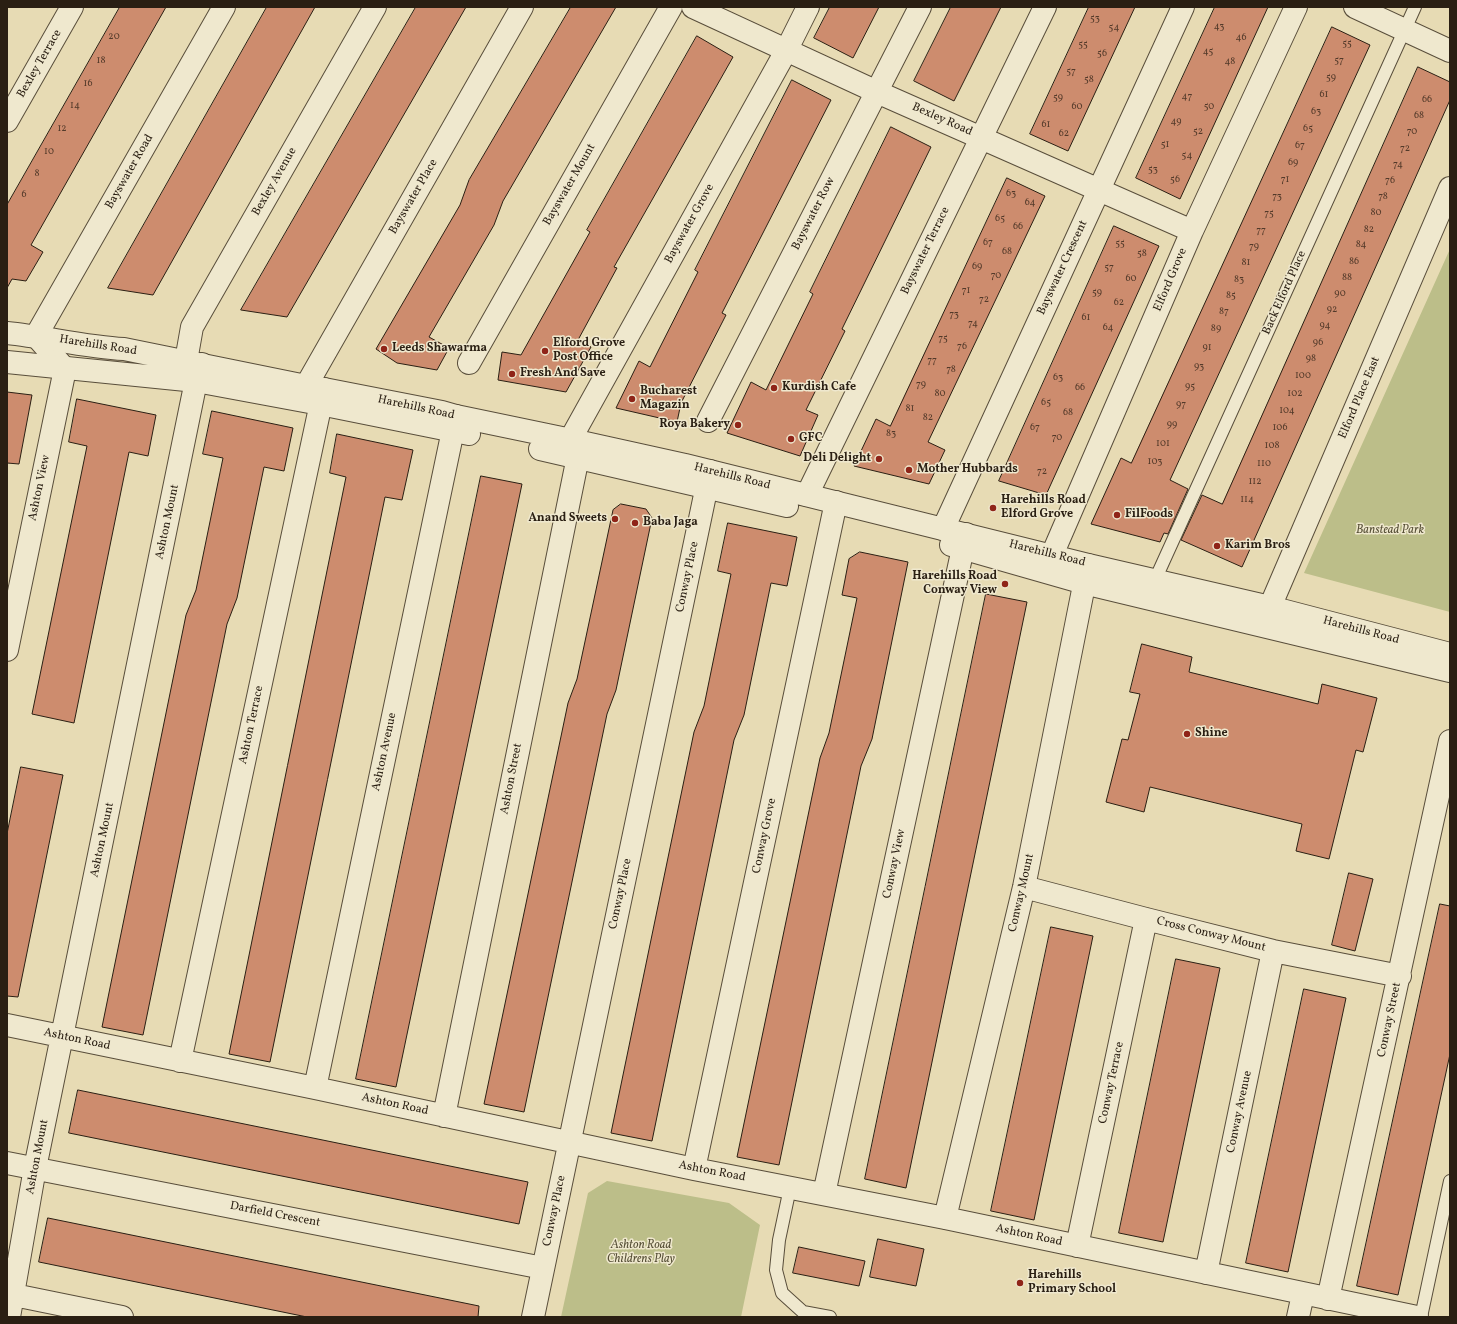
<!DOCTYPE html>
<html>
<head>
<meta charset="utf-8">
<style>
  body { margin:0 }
  #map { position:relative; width:1457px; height:1324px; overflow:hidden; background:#e7dbb4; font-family:Vollkorn,serif }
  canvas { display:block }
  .frame { position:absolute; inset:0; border:8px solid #2a1f13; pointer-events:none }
</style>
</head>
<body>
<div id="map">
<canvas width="1457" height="1324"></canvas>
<div class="frame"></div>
</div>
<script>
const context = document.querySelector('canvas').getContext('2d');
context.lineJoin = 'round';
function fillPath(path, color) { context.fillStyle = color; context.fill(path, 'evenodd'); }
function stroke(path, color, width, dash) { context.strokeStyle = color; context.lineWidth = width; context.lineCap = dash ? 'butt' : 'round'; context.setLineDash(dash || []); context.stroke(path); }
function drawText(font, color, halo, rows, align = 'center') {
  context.font = font + ' Vollkorn,serif'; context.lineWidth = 3; context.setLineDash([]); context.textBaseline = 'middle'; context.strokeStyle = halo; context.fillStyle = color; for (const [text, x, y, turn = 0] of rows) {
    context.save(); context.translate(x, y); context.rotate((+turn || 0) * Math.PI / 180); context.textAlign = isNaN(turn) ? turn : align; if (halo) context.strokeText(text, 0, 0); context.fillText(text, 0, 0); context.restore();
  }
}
const green = new Path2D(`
  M 1450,249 L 1450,612 L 1304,573 Z
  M 607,1181 L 729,1203 L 760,1225 L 741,1317 L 561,1317 L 588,1193 Z`);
const building = new Path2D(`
  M 120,7 L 166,7 L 31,245 L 43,252 L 26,281 L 12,279 L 7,288 L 7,205 Z
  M 267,7 L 315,7 L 153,295 L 108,288 Z
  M 416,7 L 466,7 L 287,317 L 241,310 Z
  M 571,7 L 616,7 L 503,201 L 494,225 L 429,337 L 449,348 L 437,370 L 397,363 L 376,349 L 460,205 L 469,180 Z
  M 830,7 L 879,7 L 853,58 L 814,38 Z
  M 951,7 L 1001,7 L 954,101 L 914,81 Z
  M 1089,7 L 1135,7 L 1068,151 L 1030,134 Z
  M 1215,7 L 1268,7 L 1180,199 L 1136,178 Z
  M 1332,27 L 1370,45 L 1170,480 L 1188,489 L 1168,534 L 1164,533 L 1160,542 L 1091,524 L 1121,458 L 1131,463 Z
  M 697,36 L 733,57 L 614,267 L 617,268 L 578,340 L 591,347 L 566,392 L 498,380 L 502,352 L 521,355 L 590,232 L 587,230 Z
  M 1418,67 L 1450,82 L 1450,100 L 1242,567 L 1181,540 L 1202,495 L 1222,504 Z
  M 792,80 L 831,100 L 722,313 L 726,315 L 681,403 L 677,422 L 616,408 L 639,361 L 650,367 L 698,272 L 695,270 Z
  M 891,127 L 931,147 L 842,329 L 845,331 L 806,410 L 818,415 L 800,456 L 727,433 L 751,382 L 766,390 L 813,294 L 810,292 Z
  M 1007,178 L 1045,196 L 928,442 L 945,450 L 929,484 L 854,466 L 876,419 L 890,426 Z
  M 1114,226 L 1159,246 L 1046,495 L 999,481 Z
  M 7,392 L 32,395 L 19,464 L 7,463 Z
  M 77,399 L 156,415 L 148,456 L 129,452 L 74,723 L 32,714 L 87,446 L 69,442 Z
  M 212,411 L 293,428 L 284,471 L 264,467 L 237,598 L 227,624 L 143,1035 L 102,1027 L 186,615 L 196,590 L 223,458 L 203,454 Z
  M 337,434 L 413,450 L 402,500 L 385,497 L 270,1062 L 229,1054 L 346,477 L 330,473 Z
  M 481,476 L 522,484 L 396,1087 L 356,1079 Z
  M 621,504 L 646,509 L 652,518 L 616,690 L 607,714 L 524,1112 L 484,1104 L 568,703 L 577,679 L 613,510 Z
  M 728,523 L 797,537 L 787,586 L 771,583 L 744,715 L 734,740 L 652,1141 L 611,1133 L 694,732 L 704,706 L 731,574 L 718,571 Z
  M 860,552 L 908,562 L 872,739 L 861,766 L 779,1165 L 737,1157 L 820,758 L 829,733 L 857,598 L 842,595 L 849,559 Z
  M 986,594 L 1027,602 L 906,1188 L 865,1179 Z
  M 1142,644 L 1192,657 L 1189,672 L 1318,704 L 1322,684 L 1377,698 L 1363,752 L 1356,750 L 1329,859 L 1296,851 L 1302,824 L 1150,787 L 1144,812 L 1106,802 L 1122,739 L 1128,740 L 1140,694 L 1130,692 Z
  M 21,767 L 63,775 L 18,997 L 7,996 L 7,834 Z
  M 1349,873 L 1373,879 L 1355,951 L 1332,945 Z
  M 1440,904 L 1450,906 L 1450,1054 L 1398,1295 L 1357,1286 Z
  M 1051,927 L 1093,936 L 1034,1220 L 991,1211 Z
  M 1176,959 L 1220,968 L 1163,1242 L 1119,1233 Z
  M 1304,989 L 1346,998 L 1288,1272 L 1246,1263 Z
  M 78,1090 L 528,1182 L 519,1224 L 69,1133 Z
  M 48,1218 L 479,1306 L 478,1317 L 307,1317 L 39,1262 Z
  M 878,1239 L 924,1249 L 916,1286 L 870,1277 Z
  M 799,1247 L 865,1261 L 859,1286 L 793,1273 Z`);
const service = new Path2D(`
  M 1155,580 L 1415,7
  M 790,1188 L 779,1240 L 776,1270 L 782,1293 L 803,1312 L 830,1317
  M 1421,1317 L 1450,1181`);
const minor = new Path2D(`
  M 693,7 L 877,92 L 1192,231
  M 1355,7 L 1450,51
  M 7,121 L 72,7
  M 186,361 L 192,327 L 375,7
  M 469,363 L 671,7
  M 306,386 L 522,7
  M 708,421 L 920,7
  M 570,440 L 786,51 L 808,7
  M 807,495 L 1045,7
  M 943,529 L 1183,7
  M 1052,555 L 1192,231 L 1296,7
  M 1270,607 L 1450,188
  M 7,650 L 65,369 L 36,336 L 224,7
  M 1024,887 L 1146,919 L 1273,951 L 1400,976
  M 7,1025 L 315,1088 L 694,1169 L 945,1218 L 1417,1317
  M 180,1061 L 324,389
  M 315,1088 L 456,416
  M 444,1116 L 581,442
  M 7,1163 L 543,1268
  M 694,1169 L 836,502
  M 824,1194 L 966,534
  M 945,1218 L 1024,887 L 1088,565
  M 1077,1246 L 1146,919
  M 1206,1273 L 1273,951
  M 14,1295 L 122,1317
  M 1328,1299 L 1450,741
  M 9,1317 L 35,1168 L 196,381 L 202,364
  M 533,1317 L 710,471
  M 1298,1317 L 1303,1294`);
const tertiary = new Path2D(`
  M 7,333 C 46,337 85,347 124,349 L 306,386 L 324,389 L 442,412 L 456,416 L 581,442 L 685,465 L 1088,565 L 1270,607 L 1450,654
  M 7,362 L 196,381 L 320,404 L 469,434
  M 540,449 L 787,506
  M 951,545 L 1084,583 L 1450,671`);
const markers = [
  [384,349,4,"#8f2418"],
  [545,351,4,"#8f2418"],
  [512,374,4,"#8f2418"],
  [774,388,4,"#8f2418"],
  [632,399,4,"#8f2418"],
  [738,425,4,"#8f2418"],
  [791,439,4,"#8f2418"],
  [879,459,4,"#8f2418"],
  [909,470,4,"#8f2418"],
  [993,508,4,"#8f2418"],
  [1117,515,4,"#8f2418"],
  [615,519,4,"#8f2418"],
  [635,523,4,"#8f2418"],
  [1217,546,4,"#8f2418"],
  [1005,584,4,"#8f2418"],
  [1187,734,4,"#8f2418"],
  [1020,1283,4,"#8f2418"]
];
const numberNames = [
  ["53",1095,19],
  ["43",1219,27],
  ["54",1114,28],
  ["20",114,37],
  ["46",1241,38],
  ["55",1347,44],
  ["55",1083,45],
  ["45",1208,52],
  ["56",1102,54],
  ["18",101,61],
  ["57",1339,61],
  ["48",1230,62],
  ["57",1071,72],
  ["59",1331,78],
  ["58",1089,80],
  ["16",88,84],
  ["61",1324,95],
  ["47",1187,97],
  ["59",1058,98],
  ["66",1427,100],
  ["14",75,106],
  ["60",1077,107],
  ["50",1209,107],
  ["63",1316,112],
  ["68",1419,116],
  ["49",1176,122],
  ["61",1046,125],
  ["12",62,129],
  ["65",1308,129],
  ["52",1198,132],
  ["70",1412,132],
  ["62",1064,134],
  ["51",1165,145],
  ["67",1300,146],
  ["72",1405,149],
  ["10",49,152],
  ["54",1187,156],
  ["69",1293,163],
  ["74",1398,165],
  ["53",1153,170],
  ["8",37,174],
  ["56",1175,180],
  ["71",1285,180],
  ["76",1390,181],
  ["63",1011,194],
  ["6",24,195],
  ["73",1277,197],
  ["78",1383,197],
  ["64",1030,203],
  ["80",1376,213],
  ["75",1269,214],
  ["65",1000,219],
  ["66",1018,227],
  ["82",1369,230],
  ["77",1261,231],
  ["67",988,243],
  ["55",1120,244],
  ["84",1361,245],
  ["79",1254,247],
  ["68",1007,252],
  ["58",1142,254],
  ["86",1354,262],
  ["81",1246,263],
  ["69",977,267],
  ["57",1109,268],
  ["70",996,276],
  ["88",1347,278],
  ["60",1131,279],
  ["83",1239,280],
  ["71",966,291],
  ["59",1097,293],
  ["90",1340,294],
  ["85",1231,296],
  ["72",984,300],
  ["62",1119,303],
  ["92",1332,310],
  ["87",1224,312],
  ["73",954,315],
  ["61",1086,318],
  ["74",973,324],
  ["94",1325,326],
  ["64",1108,328],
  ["89",1216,329],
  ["75",943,339],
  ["96",1318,343],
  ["76",962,347],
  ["91",1207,348],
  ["98",1311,359],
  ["77",932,361],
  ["93",1199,367],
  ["78",951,370],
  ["100",1303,376],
  ["63",1058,378],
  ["79",921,385],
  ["95",1190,387],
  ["66",1080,388],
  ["80",940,394],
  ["102",1295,394],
  ["65",1046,403],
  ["97",1181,405],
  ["81",910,409],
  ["104",1287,411],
  ["68",1068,413],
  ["82",928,418],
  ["99",1172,425],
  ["67",1035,428],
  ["106",1280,428],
  ["83",891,434],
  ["70",1057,438],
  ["101",1163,444],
  ["108",1272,446],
  ["103",1155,462],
  ["110",1264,464],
  ["72",1042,472],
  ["112",1255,482],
  ["114",1247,500]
];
const streetNames = [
  ["Bexley Terrace",40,64,-60],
  ["Bexley Road",942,120,24],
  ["Bayswater Road",130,172,-60],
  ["Bexley Avenue",275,182,-60],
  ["Bayswater Mount",570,185,-60],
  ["Bayswater Place",414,197,-60],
  ["Bayswater Row",814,214,-63],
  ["Bayswater Grove",690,224,-61],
  ["Bayswater Terrace",926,251,-64],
  ["Bayswater Crescent",1063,268,-65],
  ["Elford Grove",1171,280,-67],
  ["Back Elford Place",1285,293,-66],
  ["Harehills Road",98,346,9],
  ["Elford Place East",1360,398,-67],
  ["Harehills Road",416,408,12],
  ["Harehills Road",732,477,14],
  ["Ashton View",40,488,-78],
  ["Ashton Mount",168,522,-78],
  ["Harehills Road",1047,554,14],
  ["Conway Place",688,577,-78],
  ["Harehills Road",1361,631,15],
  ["Ashton Terrace",252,725,-78],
  ["Ashton Avenue",385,752,-78],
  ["Ashton Street",512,779,-79],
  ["Conway Grove",765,836,-78],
  ["Ashton Mount",103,840,-78],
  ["Conway View",895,864,-78],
  ["Conway Mount",1022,893,-77],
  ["Conway Place",621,894,-78],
  ["Cross Conway Mount",1211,935,14],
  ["Conway Street",1390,1020,-78],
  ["Ashton Road",77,1040,12],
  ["Conway Terrace",1112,1083,-78],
  ["Ashton Road",395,1105,12],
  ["Conway Avenue",1240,1112,-78],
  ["Ashton Mount",38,1157,-79],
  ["Ashton Road",712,1172,11],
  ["Conway Place",555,1211,-78],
  ["Darfield Crescent",275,1215,11],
  ["Ashton Road",1029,1236,12]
];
const poiNames = [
  ["Elford Grove",553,344],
  ["Post Office",553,358],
  ["Leeds Shawarma",392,349],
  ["Fresh And Save",520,374],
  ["Kurdish Cafe",782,388],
  ["Bucharest",640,392],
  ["Magazin",640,406],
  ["Roya Bakery",730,425,"right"],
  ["GFC",799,439],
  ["Deli Delight",871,459,"right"],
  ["Mother Hubbards",917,470],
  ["Harehills Road",1001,501],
  ["Elford Grove",1001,515],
  ["FilFoods",1125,515],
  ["Anand Sweets",607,519,"right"],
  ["Baba Jaga",643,523],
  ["Karim Bros",1225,546],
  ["Harehills Road",997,577,"right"],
  ["Conway View",997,591,"right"],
  ["Shine",1195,734],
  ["Harehills",1028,1276],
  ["Primary School",1028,1290]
];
const parkNames = [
  ["Banstead Park",1390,531],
  ["Ashton Road",641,1246],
  ["Childrens Play",641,1260]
];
fillPath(green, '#bcbe89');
fillPath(building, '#cd8c6e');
stroke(building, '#2a1f13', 1);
stroke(service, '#594e3b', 14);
stroke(minor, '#594e3b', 24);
stroke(tertiary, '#594e3b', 24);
stroke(service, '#efe8ce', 12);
stroke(minor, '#efe8ce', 22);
stroke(tertiary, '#efe8ce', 22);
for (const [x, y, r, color] of markers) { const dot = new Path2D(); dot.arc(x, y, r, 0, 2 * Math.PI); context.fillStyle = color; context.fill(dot); stroke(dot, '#efe8ce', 1.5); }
drawText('10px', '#533a2a', null, numberNames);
drawText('12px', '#2a1f13', '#efe8ce', streetNames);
drawText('bold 12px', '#2a1f13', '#efe8ce', poiNames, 'left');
drawText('italic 12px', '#564f36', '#efe8ce', parkNames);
</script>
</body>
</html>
